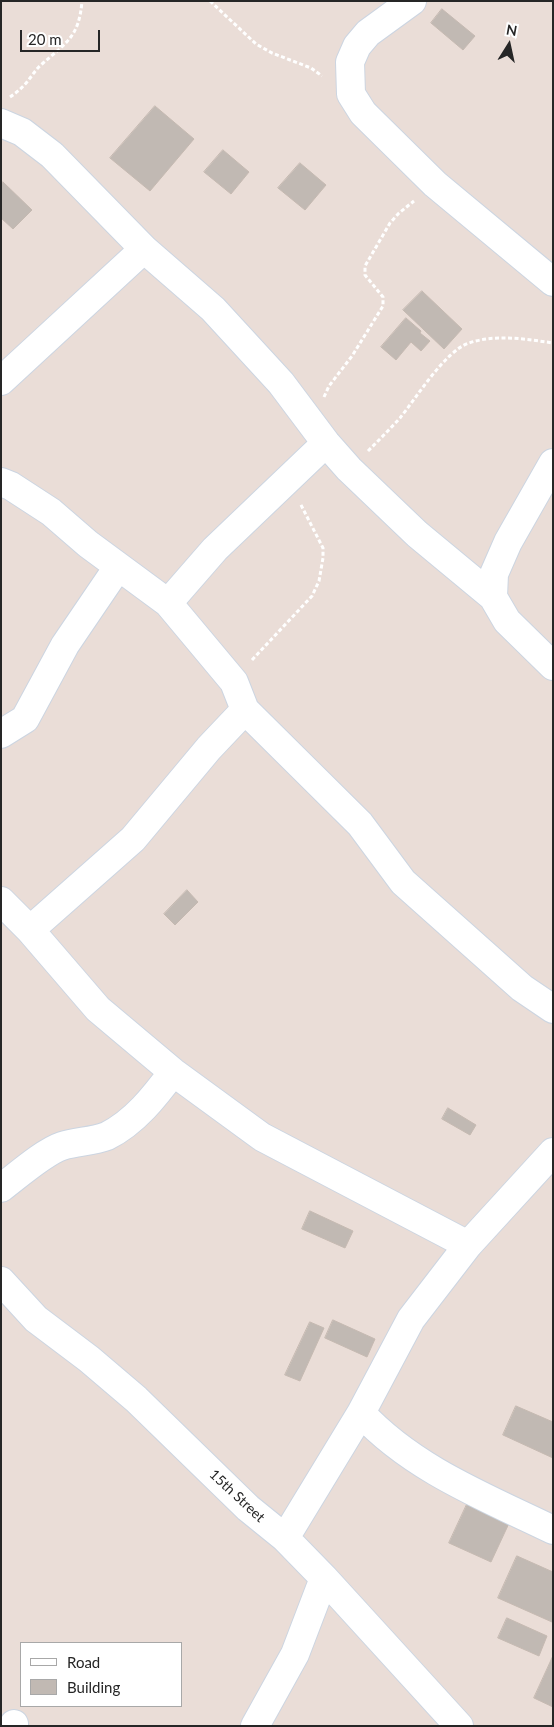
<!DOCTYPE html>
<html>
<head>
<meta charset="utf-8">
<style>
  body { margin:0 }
  #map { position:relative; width:554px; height:1727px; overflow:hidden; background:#eaddd7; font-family:Lato,sans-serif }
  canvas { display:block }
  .frame { position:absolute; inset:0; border:2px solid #262626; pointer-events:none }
  .legend { position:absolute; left:20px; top:1642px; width:162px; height:65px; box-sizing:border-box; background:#fff; border:1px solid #a8a8a8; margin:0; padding:6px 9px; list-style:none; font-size:15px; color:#262626 }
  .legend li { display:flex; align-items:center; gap:10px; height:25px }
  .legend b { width:25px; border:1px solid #a8a8a8 }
  .north { position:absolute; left:484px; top:20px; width:50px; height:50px; -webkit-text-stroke:4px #fff; paint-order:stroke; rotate:10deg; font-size:14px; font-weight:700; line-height:20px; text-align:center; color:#262626 }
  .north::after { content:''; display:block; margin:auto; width:18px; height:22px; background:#262626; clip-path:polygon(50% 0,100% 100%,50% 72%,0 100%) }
  .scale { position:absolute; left:20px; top:30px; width:80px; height:22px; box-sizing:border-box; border:2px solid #262626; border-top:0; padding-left:6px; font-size:15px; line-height:18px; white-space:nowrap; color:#262626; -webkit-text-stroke:4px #fff; paint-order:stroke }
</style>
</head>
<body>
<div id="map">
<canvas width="554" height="1727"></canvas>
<div class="frame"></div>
<ul class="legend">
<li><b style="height:6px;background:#fff"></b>Road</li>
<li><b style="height:14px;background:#c1b9b3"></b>Building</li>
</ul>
<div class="north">N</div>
<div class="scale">20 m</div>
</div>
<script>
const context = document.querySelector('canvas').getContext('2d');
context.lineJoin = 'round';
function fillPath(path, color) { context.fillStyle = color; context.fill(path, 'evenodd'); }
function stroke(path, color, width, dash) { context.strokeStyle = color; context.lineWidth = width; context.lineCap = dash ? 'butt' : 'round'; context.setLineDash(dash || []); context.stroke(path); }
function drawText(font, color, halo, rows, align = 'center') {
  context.font = font + ' Lato,sans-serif'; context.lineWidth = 4; context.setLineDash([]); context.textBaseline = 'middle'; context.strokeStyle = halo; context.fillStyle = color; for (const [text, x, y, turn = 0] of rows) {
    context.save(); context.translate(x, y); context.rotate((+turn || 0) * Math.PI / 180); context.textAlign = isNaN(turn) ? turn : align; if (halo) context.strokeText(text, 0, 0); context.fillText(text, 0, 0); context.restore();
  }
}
const building = new Path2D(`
  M 442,9 L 475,36 L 463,50 L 431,23 Z
  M 155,106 L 194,139 L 150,191 L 110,158 Z
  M 223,150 L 249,172 L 231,194 L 204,172 Z
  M 300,163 L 326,185 L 305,210 L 278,188 Z
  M 3,182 L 32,210 L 13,229 L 1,218 L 1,185 Z
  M 422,291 L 462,329 L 444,349 L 403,310 Z
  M 406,318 L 421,331 L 420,333 L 430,341 L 421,351 L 411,342 L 396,360 L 381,347 Z
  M 187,890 L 198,902 L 175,925 L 164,914 Z
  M 448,1108 L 476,1125 L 470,1135 L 442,1119 Z
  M 310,1211 L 353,1231 L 345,1248 L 302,1229 Z
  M 333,1320 L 375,1339 L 367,1357 L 325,1338 Z
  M 310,1322 L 324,1328 L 300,1381 L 285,1375 Z
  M 516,1406 L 553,1422 L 553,1458 L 503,1435 Z
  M 469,1500 L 511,1519 L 491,1562 L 449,1543 Z
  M 517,1556 L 553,1572 L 552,1622 L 498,1598 Z
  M 507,1618 L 547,1636 L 539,1656 L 498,1638 Z
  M 553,1656 L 553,1707 L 534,1698 Z`);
const path = new Path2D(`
  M 210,1 L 256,44 L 272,53 L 311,68 L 322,76
  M 10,97 C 16,93 22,88 27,82 C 32,76 36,69 42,64 C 67,42 79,37 82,1
  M 324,397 L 329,386 L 352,356 L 383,306 L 383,297 L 365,275 L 365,266 L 390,223 L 399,213 L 414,201
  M 368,451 C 379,440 390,429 400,418 C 417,397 445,351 469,343 C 495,334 526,339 553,343
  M 252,660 L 312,596 L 319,581 L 323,558 L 323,548 L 300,503`);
const minor = new Path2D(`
  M 412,1 L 368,33 L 357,46 L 350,62 L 351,94 L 363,113 L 435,184 L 553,282
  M 1,123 L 22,132 L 52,155 L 144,249 L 213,309 L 281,383 L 326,443 L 349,469 L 417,534 L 493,597
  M 1,381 L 144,249
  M 553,463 L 508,542 L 494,574 L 493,597 L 507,621 L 553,666
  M 1,482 L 11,486 L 51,512 L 88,544 L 168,603 L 234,682 L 245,710 L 360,824 L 403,882 L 522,988 L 553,1009
  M 168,603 L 215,549 L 326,443
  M 1,734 L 25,719 L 65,645 L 118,567
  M 1,901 L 30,930 L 98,1009 L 173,1072 L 262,1137 L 468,1245
  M 30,930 L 133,839 L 209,748 L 245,710
  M 1,1188 C 17,1176 44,1152 62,1146 C 76,1141 92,1142 107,1136 C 135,1122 155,1096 173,1072
  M 1,1281 L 36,1319 L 89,1359 L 136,1399 L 248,1508 L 285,1538 L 324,1578 L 459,1726
  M 361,1413 C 413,1469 485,1497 553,1530
  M 285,1538 L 361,1413 L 411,1319 L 468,1245 L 553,1152
  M 13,1726 L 14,1724
  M 255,1726 L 295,1654 L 324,1578`);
const streetNames = [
  ["15th Street",237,1496,43]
];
fillPath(building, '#c1b9b3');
stroke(building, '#c5b9b1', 1);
stroke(minor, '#ccd5e1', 30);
stroke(path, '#fff', 3, [4, 2.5]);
stroke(minor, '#fff', 28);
drawText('14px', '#262626', '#fff', streetNames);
</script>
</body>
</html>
